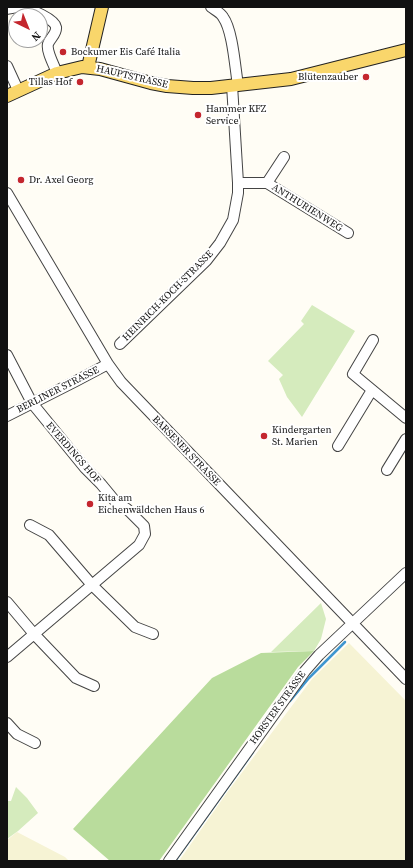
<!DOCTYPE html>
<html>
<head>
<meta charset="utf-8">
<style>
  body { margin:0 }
  #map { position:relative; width:413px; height:868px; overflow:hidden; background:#fffdf5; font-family:"Source Serif 4",serif }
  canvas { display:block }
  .frame { position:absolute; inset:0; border:8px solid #111; pointer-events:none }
  .north { position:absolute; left:8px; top:8px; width:40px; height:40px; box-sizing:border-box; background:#fff; border:1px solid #a0a0a0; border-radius:50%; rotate:137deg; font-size:11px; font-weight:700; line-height:16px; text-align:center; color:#111 }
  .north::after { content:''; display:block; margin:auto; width:14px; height:18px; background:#c4262e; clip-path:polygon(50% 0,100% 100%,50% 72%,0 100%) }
</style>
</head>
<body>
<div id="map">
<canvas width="413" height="868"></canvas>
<div class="frame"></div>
<div class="north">N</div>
</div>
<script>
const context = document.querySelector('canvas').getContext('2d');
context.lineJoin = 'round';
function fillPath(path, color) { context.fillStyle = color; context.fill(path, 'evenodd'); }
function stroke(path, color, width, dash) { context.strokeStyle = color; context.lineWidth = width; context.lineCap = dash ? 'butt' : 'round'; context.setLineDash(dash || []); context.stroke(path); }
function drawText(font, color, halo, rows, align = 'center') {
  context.font = font + ' "Source Serif 4",serif'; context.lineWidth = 4; context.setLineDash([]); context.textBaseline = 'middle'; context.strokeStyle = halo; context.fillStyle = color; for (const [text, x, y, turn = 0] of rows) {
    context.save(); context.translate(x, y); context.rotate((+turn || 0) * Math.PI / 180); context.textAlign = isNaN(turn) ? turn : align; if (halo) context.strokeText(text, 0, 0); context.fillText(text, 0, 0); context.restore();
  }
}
const farmland = new Path2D(`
  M 349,643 L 406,701 L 406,861 L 179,861 L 226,794 L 312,679 Z
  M 17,832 L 65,857 L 69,861 L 7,861 L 7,840 Z`);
const green = new Path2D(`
  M 312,305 L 355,331 L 302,417 L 287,397 L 279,379 L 283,375 L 268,361 L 304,324 L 301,321 Z
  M 321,603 L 326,619 L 321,639 L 314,651 L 271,652 Z
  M 16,787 L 27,798 L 38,813 L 18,831 L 7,839 L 7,801 L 11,801 Z`);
const forest = new Path2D(`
  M 314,651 L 298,667 L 159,861 L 110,861 L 73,829 L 212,678 L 261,653 Z`);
const stream = new Path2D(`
  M 290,701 L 309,678 L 345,642
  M 175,861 L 253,752`);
const minor = new Path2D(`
  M 211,7 C 215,10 221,13 223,17 C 233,31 235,68 238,85
  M 7,9 C 11,8 18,7 22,7 C 30,9 55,19 56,27 C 57,34 50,38 48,44 C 46,51 55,67 57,73
  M 7,66 L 18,90
  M 238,183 L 267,183 L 348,233
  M 267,183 L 284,157
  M 7,193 L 108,364 L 121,382 L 406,679
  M 373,340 L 353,374 L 406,418
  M 120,344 L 206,261 L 220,243 L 233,220 L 238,193 L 238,183 L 232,85
  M 7,355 L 32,403 L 85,468 L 101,484 L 115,501 L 127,509 L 144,526 L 145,534 L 139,545 L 7,657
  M 7,416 L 76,381 L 108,364
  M 338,446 L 372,390
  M 387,470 L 406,439
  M 30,525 L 49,535 L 92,585 L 135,627 L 153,634
  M 7,602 L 34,634 L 76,678 L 94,686
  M 7,723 L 17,734 L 35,743
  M 169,861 L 305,671 L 319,655 L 406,573`);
const major = new Path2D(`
  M 88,67 L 102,7
  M 7,96 L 57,73 L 82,67 L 100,69 L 151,83 L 167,86 L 193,88 L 211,88 L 291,79 L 406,50`);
const markers = [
  [63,52,4,"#c4262e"],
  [366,77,4,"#c4262e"],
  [80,82,4,"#c4262e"],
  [198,115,4,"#c4262e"],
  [21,180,4,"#c4262e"],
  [264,436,4,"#c4262e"],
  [90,504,4,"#c4262e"]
];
const poiNames = [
  ["Bockumer Eis Café Italia",71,52],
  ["Blütenzauber",358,77,"right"],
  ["Tillas Hof",72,82,"right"],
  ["Hammer KFZ",206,109],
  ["Service",206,121],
  ["Dr. Axel Georg",29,180],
  ["Kindergarten",272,430],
  ["St. Marien",272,442],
  ["Kita am",98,498],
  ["Eichenwäldchen Haus 6",98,510]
];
const streetNames = [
  ["HAUPTSTRASSE",132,77,13],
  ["ANTHURIENWEG",307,208,32],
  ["HEINRICH-KOCH-STRASSE",168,296,-45],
  ["BERLINER STRASSE",58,390,-27],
  ["BARSENER STRASSE",186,451,46],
  ["EVERDINGS HOF",73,453,49],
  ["HORSTER STRASSE",278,708,-54]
];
fillPath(farmland, '#f6f3d4');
fillPath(green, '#d5ebbd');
fillPath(forest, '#b9dc9c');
stroke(stream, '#3f96cf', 2.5);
stroke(minor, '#444', 12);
stroke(major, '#222', 14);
stroke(minor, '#fff', 10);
stroke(major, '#f9d66b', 12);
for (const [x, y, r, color] of markers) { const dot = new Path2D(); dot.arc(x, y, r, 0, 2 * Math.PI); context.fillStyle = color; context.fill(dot); stroke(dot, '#fff', 1.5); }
drawText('10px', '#111', '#fff', poiNames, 'left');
drawText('10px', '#111', '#fff', streetNames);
</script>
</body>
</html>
